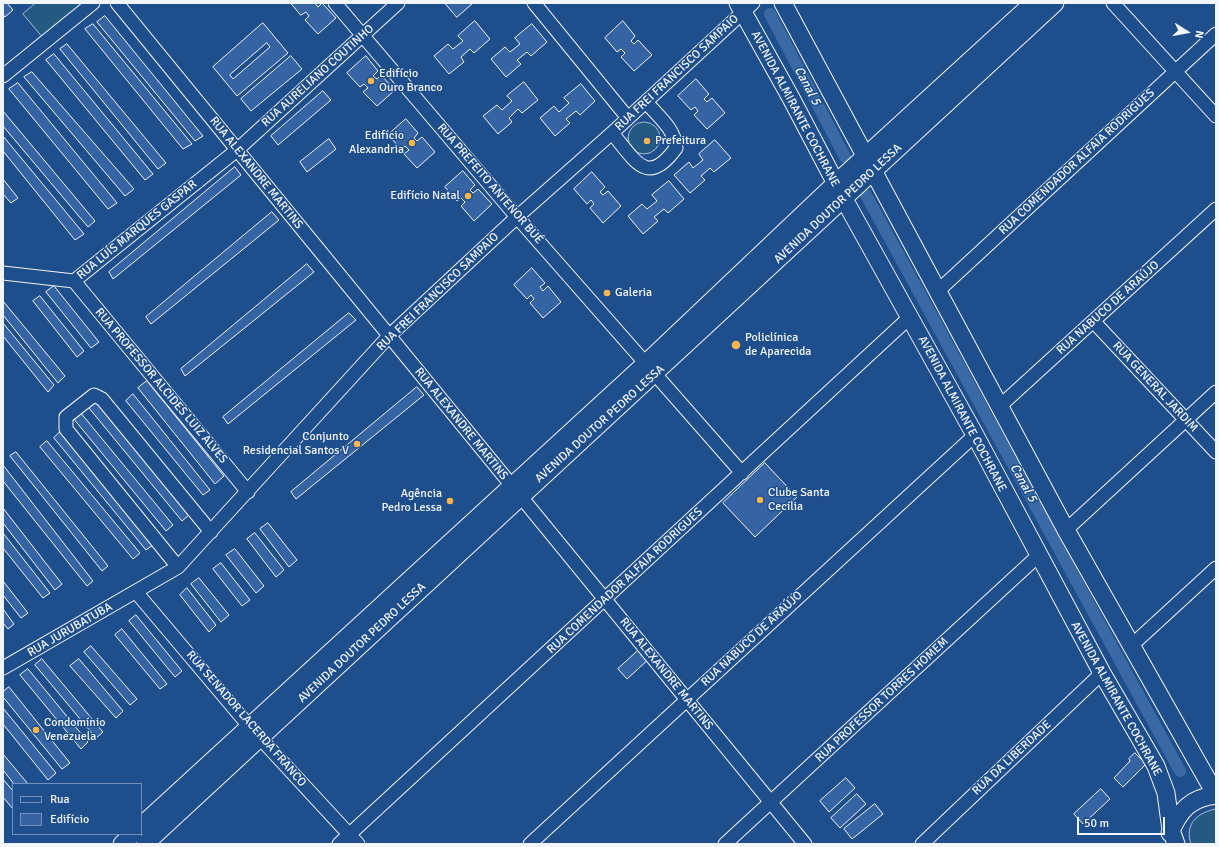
<!DOCTYPE html>
<html>
<head>
<meta charset="utf-8">
<style>
  body { margin:0 }
  #map { position:relative; width:1219px; height:847px; overflow:hidden; background:#1f4e8c; font-family:Signika,sans-serif }
  canvas { display:block }
  .frame { position:absolute; inset:0; border:4px solid #f2f6ff; pointer-events:none }
  .legend { position:absolute; left:12px; top:783px; width:130px; height:52px; box-sizing:border-box; background:#1f4e8c; border:1px solid #7391ba; margin:0; padding:5px 7px; list-style:none; font-size:12px; color:#f2f6ff }
  .legend li { display:flex; align-items:center; gap:8px; height:20px }
  .legend b { width:20px; border:1px solid #7391ba }
  .north { position:absolute; left:1167px; top:12px; width:40px; height:40px; -webkit-text-stroke:3px #1f4e8c; paint-order:stroke; rotate:101deg; font-size:11px; font-weight:700; line-height:16px; text-align:center; color:#f2f6ff }
  .north::after { content:''; display:block; margin:auto; width:14px; height:18px; background:#f2f6ff; clip-path:polygon(50% 0,100% 100%,50% 72%,0 100%) }
  .scale { position:absolute; left:1077px; top:817px; width:88px; height:18px; box-sizing:border-box; border:2px solid #f2f6ff; border-top:0; padding-left:5px; font-size:12px; line-height:14px; white-space:nowrap; color:#f2f6ff; -webkit-text-stroke:3px #1f4e8c; paint-order:stroke }
</style>
</head>
<body>
<div id="map">
<canvas width="1219" height="847"></canvas>
<div class="frame"></div>
<ul class="legend">
<li><b style="height:5px;background:#1f4e8c"></b>Rua</li>
<li><b style="height:11px;background:#3563a3"></b>Edifício</li>
</ul>
<div class="north">N</div>
<div class="scale">50 m</div>
</div>
<script>
const context = document.querySelector('canvas').getContext('2d');
context.lineJoin = 'round';
function fillPath(path, color) { context.fillStyle = color; context.fill(path, 'evenodd'); }
function stroke(path, color, width, dash) { context.strokeStyle = color; context.lineWidth = width; context.lineCap = dash ? 'butt' : 'round'; context.setLineDash(dash || []); context.stroke(path); }
function drawText(font, color, halo, rows, align = 'center') {
  context.font = font + ' Signika,sans-serif'; context.lineWidth = 3; context.setLineDash([]); context.textBaseline = 'middle'; context.strokeStyle = halo; context.fillStyle = color; for (const [text, x, y, turn = 0] of rows) {
    context.save(); context.translate(x, y); context.rotate((+turn || 0) * Math.PI / 180); context.textAlign = isNaN(turn) ? turn : align; if (halo) context.strokeText(text, 0, 0); context.fillText(text, 0, 0); context.restore();
  }
}
const green = new Path2D(`
  M 36,3 L 84,3 L 43,38 L 23,14 Z
  M628 138a16 16 0 1 1 32 0a16 16 0 1 1-32 0Z
  M 1216,809 L 1216,844 L 1191,844 C 1184,824 1198,812 1216,809 Z`);
const canal = new Path2D(`
  M 770,14 L 845,157
  M 866,195 L 1180,771`);
const building = new Path2D(`
  M 3,3 L 7,3 L 13,10 L 5,17 L 3,14 Z
  M 291,3 L 315,3 L 318,7 L 322,3 L 336,18 L 318,34 L 305,20 L 309,16 L 306,12 L 301,15 Z
  M 445,3 L 470,3 L 472,4 L 457,17 Z
  M 105,16 L 203,136 L 195,141 L 97,22 Z
  M 475,21 L 490,39 L 474,53 L 470,49 L 461,57 L 464,62 L 449,74 L 434,56 L 448,44 L 453,49 L 463,41 L 458,36 Z
  M 623,21 L 635,36 L 631,41 L 634,44 L 638,40 L 652,55 L 634,71 L 621,57 L 625,53 L 621,49 L 617,52 L 605,38 Z
  M 263,23 L 288,53 L 237,96 L 213,67 ZM 267,43 L 270,47 L 233,79 L 230,75 Z
  M 93,24 L 192,144 L 183,149 L 85,29 Z
  M 532,24 L 547,42 L 531,56 L 527,52 L 517,60 L 521,64 L 506,77 L 491,59 L 505,47 L 510,52 L 520,44 L 515,38 Z
  M 67,44 L 166,163 L 158,169 L 60,49 Z
  M 54,54 L 153,174 L 145,180 L 46,60 Z
  M 291,56 L 302,69 L 251,111 L 241,99 Z
  M 366,56 L 378,71 L 373,76 L 377,79 L 381,75 L 395,90 L 377,106 L 363,92 L 368,88 L 364,84 L 360,87 L 347,73 Z
  M 32,72 L 134,189 L 125,196 L 24,77 Z
  M 696,79 L 709,94 L 704,99 L 707,102 L 712,98 L 725,113 L 707,129 L 694,115 L 698,111 L 695,107 L 691,110 L 678,96 Z
  M 524,82 L 538,100 L 522,113 L 518,109 L 509,118 L 512,122 L 498,134 L 483,116 L 497,105 L 502,110 L 512,101 L 507,96 Z
  M 18,83 L 117,203 L 108,209 L 9,89 Z
  M 581,84 L 595,101 L 580,115 L 576,111 L 566,119 L 570,123 L 555,136 L 540,118 L 554,106 L 559,112 L 569,103 L 564,98 Z
  M 323,91 L 331,100 L 278,145 L 271,136 Z
  M 3,111 L 95,221 L 88,227 L 3,126 Z
  M 406,119 L 418,133 L 414,138 L 417,141 L 422,137 L 435,152 L 417,168 L 404,154 L 409,150 L 405,146 L 401,149 L 388,135 Z
  M 3,136 L 84,234 L 75,240 L 3,151 Z
  M 329,139 L 336,149 L 307,172 L 300,162 Z
  M 715,140 L 731,158 L 714,172 L 710,168 L 701,176 L 705,180 L 690,193 L 674,175 L 689,162 L 693,168 L 703,160 L 699,154 Z
  M 235,167 L 241,175 L 113,279 L 109,272 Z
  M 463,171 L 475,185 L 470,190 L 473,193 L 478,189 L 492,204 L 474,221 L 461,206 L 465,202 L 461,198 L 457,201 L 445,187 Z
  M 592,172 L 605,187 L 600,192 L 603,195 L 608,191 L 621,206 L 603,223 L 590,208 L 594,204 L 591,200 L 587,204 L 574,189 Z
  M 3,179 L 18,198 L 11,203 L 3,194 Z
  M 669,181 L 684,199 L 668,213 L 664,209 L 654,217 L 658,221 L 643,234 L 628,216 L 642,204 L 647,209 L 657,201 L 652,195 Z
  M 272,212 L 279,220 L 151,324 L 146,317 Z
  M 307,264 L 314,272 L 185,376 L 181,369 Z
  M 532,268 L 545,283 L 540,287 L 543,291 L 548,286 L 561,302 L 543,318 L 530,303 L 534,299 L 531,295 L 527,299 L 514,285 Z
  M 54,286 L 99,342 L 91,348 L 46,292 Z
  M 40,296 L 84,351 L 77,357 L 33,301 Z
  M 3,301 L 65,376 L 58,383 L 3,315 Z
  M 349,313 L 356,320 L 228,424 L 223,417 Z
  M 3,323 L 54,385 L 48,392 L 3,336 Z
  M 147,381 L 224,476 L 215,484 L 138,388 Z
  M 417,387 L 424,395 L 296,499 L 291,492 Z
  M 133,394 L 210,490 L 203,495 L 126,401 Z
  M 96,401 L 189,515 L 182,521 L 89,408 Z
  M 80,412 L 173,525 L 166,531 L 73,418 Z
  M 60,432 L 153,545 L 146,550 L 54,438 Z
  M 47,441 L 140,553 L 133,559 L 40,447 Z
  M 16,452 L 108,566 L 102,571 L 10,456 Z
  M 765,463 L 797,497 L 755,537 L 723,503 Z
  M 3,465 L 93,581 L 87,586 L 3,481 Z
  M 3,508 L 62,584 L 55,590 L 3,523 Z
  M 268,523 L 297,560 L 289,567 L 260,529 Z
  M 3,533 L 50,593 L 43,598 L 3,548 Z
  M 255,533 L 284,570 L 276,577 L 247,539 Z
  M 235,549 L 264,586 L 256,593 L 226,555 Z
  M 221,563 L 250,600 L 242,606 L 213,569 Z
  M 199,578 L 229,615 L 221,622 L 191,584 Z
  M 3,581 L 28,613 L 21,618 L 3,595 Z
  M 187,588 L 216,625 L 209,632 L 180,595 Z
  M 3,609 L 14,624 L 8,629 L 3,623 Z
  M 136,615 L 182,671 L 175,677 L 129,621 Z
  M 122,629 L 167,684 L 160,689 L 115,635 Z
  M 91,646 L 137,699 L 130,705 L 84,652 Z
  M 641,648 L 650,658 L 627,679 L 618,669 Z
  M 42,659 L 103,732 L 96,738 L 35,665 Z
  M 79,659 L 123,711 L 116,718 L 70,666 Z
  M 28,669 L 88,742 L 81,749 L 20,675 Z
  M 9,687 L 70,763 L 62,769 L 3,697 L 3,692 Z
  M 3,708 L 56,773 L 48,780 L 3,724 Z
  M 1135,753 L 1146,764 L 1123,787 L 1114,778 L 1130,761 L 1129,759 Z
  M 3,754 L 28,784 L 14,784 L 3,770 Z
  M 846,778 L 855,788 L 829,812 L 820,801 Z
  M 3,779 L 13,791 L 13,809 L 3,797 Z
  M 1101,789 L 1110,799 L 1083,824 L 1074,814 Z
  M 857,794 L 866,804 L 840,828 L 831,818 Z
  M 875,804 L 883,814 L 852,839 L 844,829 Z`);
const minor = new Path2D(`
  M 117,3 L 805,844
  M 335,3 L 517,217 L 742,473
  M 534,3 L 628,118
  M 1113,3 L 1216,116
  M 3,76 L 93,3
  M 612,133 C 635,160 647,188 676,148 C 675,129 658,116 646,102
  M 3,273 L 74,281 L 237,150 L 398,3
  M 74,281 L 248,492
  M 939,290 L 1216,34
  M 1094,322 L 1216,452
  M 1000,406 L 1216,209
  M 1066,530 L 1216,392
  M 178,567 L 66,429 L 66,417 L 94,395 L 102,399 L 211,532
  M 136,592 L 249,726 L 358,844
  M 1131,646 L 1216,568
  M 3,668 L 178,567 L 389,336 L 517,217 L 612,133 L 753,3
  M 339,844 L 910,317
  M 530,844 L 975,435
  M 725,844 L 1039,555
  M 922,844 L 1102,673`);
const major = new Path2D(`
  M 738,3 L 791,98 L 844,199 L 975,435 L 1102,673 L 1156,766 L 1166,793 L 1171,830 L 1176,844
  M 783,3 L 1066,530 L 1216,795
  M 141,826 L 645,364 L 835,184 L 1033,3
  M 1170,833 C 1180,810 1190,798 1216,795
  M 122,844 L 133,834
  M 145,844 L 1055,3`);
const markers = [
  [371,81,4,"#ffb74d"],
  [647,141,4,"#ffb74d"],
  [412,143,4,"#ffb74d"],
  [468,196,4,"#ffb74d"],
  [607,293,4,"#ffb74d"],
  [736,345,5,"#ffb74d"],
  [357,444,4,"#ffb74d"],
  [760,500,4,"#ffb74d"],
  [450,501,4,"#ffb74d"],
  [36,730,4,"#ffb74d"]
];
const streetNames = [
  ["RUA FREI FRANCISCO SAMPAIO",677,73,-43],
  ["RUA AURELIANO COUTINHO",318,76,-42],
  ["AVENIDA ALMIRANTE COCHRANE",795,109,62],
  ["RUA COMENDADOR ALFAIA RODRIGUES",1077,162,-43],
  ["RUA ALEXANDRE MARTINS",256,173,51],
  ["RUA PREFEITO ANTENOR BUÉ",490,184,49],
  ["AVENIDA DOUTOR PEDRO LESSA",838,204,-43],
  ["RUA LUÍS MARQUES GASPAR",137,230,-39],
  ["RUA FREI FRANCISCO SAMPAIO",438,292,-44],
  ["RUA NABUCO DE ARAÚJO",1108,308,-42],
  ["RUA PROFESSOR ALCIDES LUIZ ALVES",161,386,50],
  ["RUA GENERAL JARDIM",1155,387,47],
  ["AVENIDA ALMIRANTE COCHRANE",962,414,62],
  ["RUA ALEXANDRE MARTINS",461,424,51],
  ["AVENIDA DOUTOR PEDRO LESSA",600,424,-42],
  ["RUA COMENDADOR ALFAIA RODRIGUES",625,581,-43],
  ["RUA JURUBATUBA",70,630,-30],
  ["RUA NABUCO DE ARAÚJO",752,639,-43],
  ["AVENIDA DOUTOR PEDRO LESSA",362,643,-43],
  ["RUA ALEXANDRE MARTINS",666,674,51],
  ["AVENIDA ALMIRANTE COCHRANE",1116,699,61],
  ["RUA PROFESSOR TORRES HOMEM",882,700,-43],
  ["RUA SENADOR LACERDA FRANCO",246,719,49],
  ["RUA DA LIBERDADE",1012,758,-43]
];
const poiNames = [
  ["Edifício",379,74],
  ["Ouro Branco",379,88],
  ["Edifício",404,136,"right"],
  ["Alexandria",404,150,"right"],
  ["Prefeitura",655,141],
  ["Edifício Natal",460,196,"right"],
  ["Galeria",615,293],
  ["Policlínica",745,338],
  ["de Aparecida",745,352],
  ["Conjunto",349,437,"right"],
  ["Residencial Santos V",349,451,"right"],
  ["Clube Santa",768,493],
  ["Cecília",768,507],
  ["Agência",442,494,"right"],
  ["Pedro Lessa",442,508,"right"],
  ["Condomínio",44,723],
  ["Venezuela",44,737]
];
const waterNames = [
  ["Canal 5",807,86,62],
  ["Canal 5",1023,483,61]
];
fillPath(green, '#245a82');
stroke(green, '#a8bbd7', 1);
stroke(canal, '#3b69a3', 12);
fillPath(building, '#3563a3');
stroke(building, '#f2f6ff', 1);
stroke(minor, '#f2f6ff', 15);
stroke(major, '#f2f6ff', 19);
stroke(minor, '#1f4e8c', 13);
stroke(major, '#1f4e8c', 17);
for (const [x, y, r, color] of markers) { const dot = new Path2D(); dot.arc(x, y, r, 0, 2 * Math.PI); context.fillStyle = color; context.fill(dot); stroke(dot, '#1f4e8c', 1.5); }
drawText('12px', '#f2f6ff', '#1f4e8c', streetNames);
drawText('12px', '#f2f6ff', '#1f4e8c', poiNames, 'left');
drawText('italic 13px', '#f2f6ff', '#1f4e8c', waterNames);
</script>
</body>
</html>
